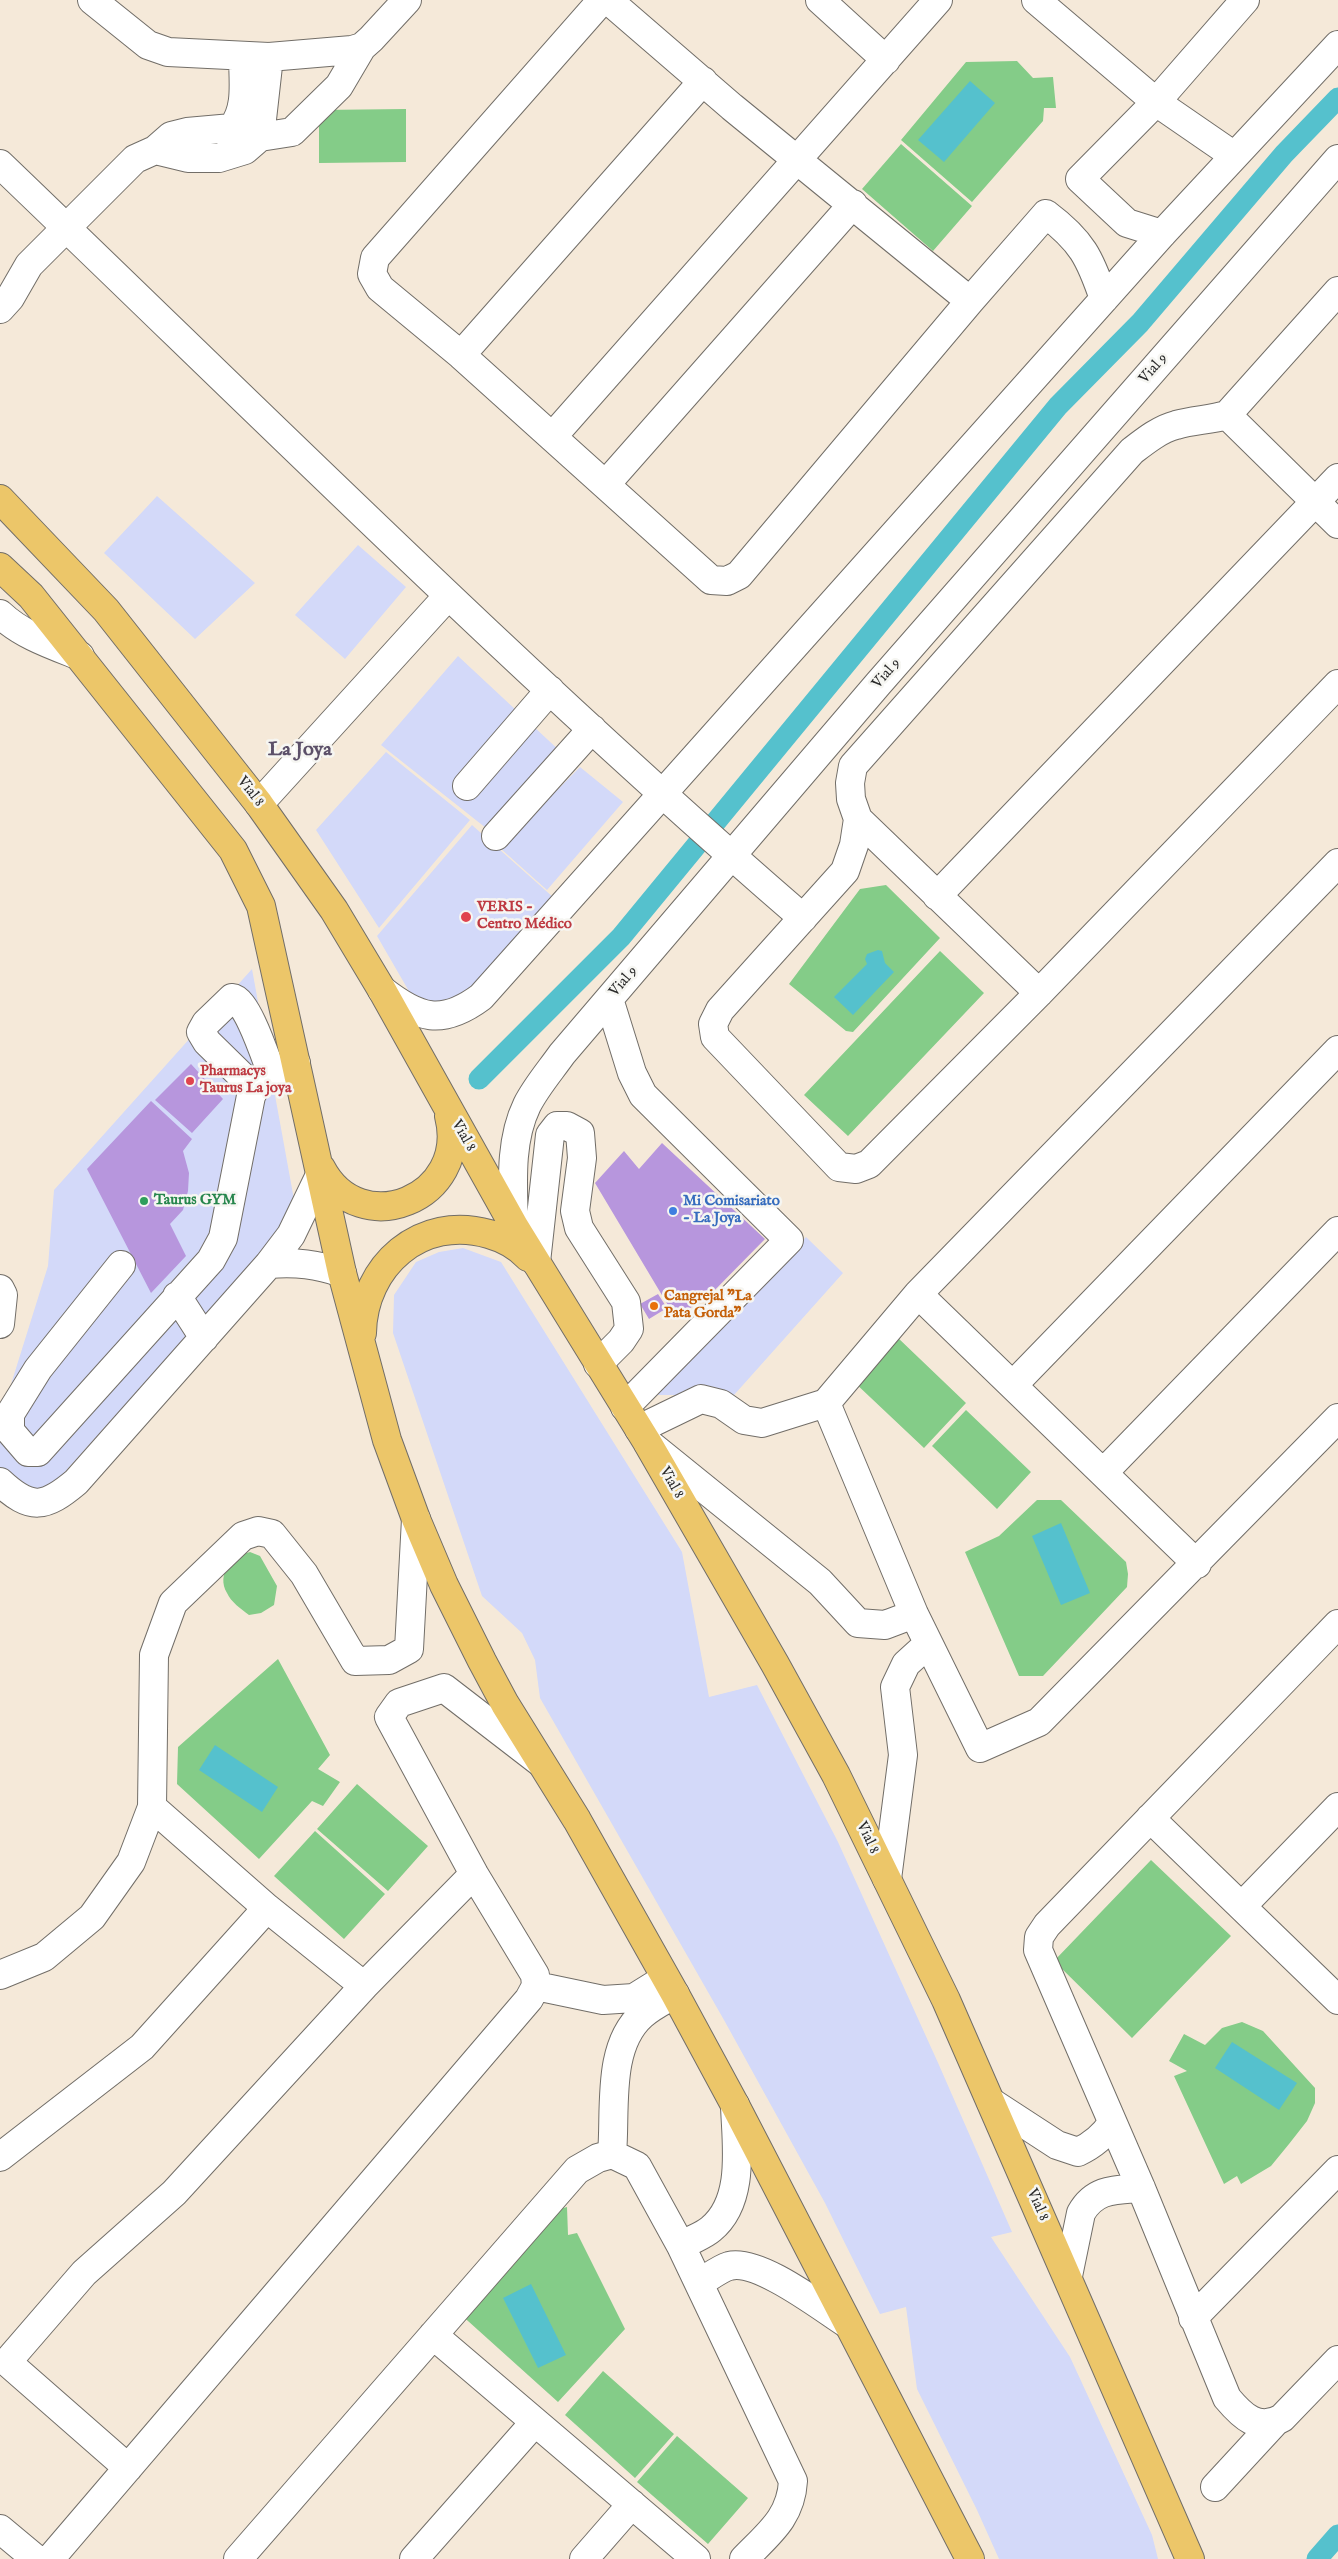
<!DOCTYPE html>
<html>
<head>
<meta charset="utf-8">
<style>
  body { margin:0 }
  canvas { display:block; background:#f5e9d9 }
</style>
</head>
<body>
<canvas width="1338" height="2559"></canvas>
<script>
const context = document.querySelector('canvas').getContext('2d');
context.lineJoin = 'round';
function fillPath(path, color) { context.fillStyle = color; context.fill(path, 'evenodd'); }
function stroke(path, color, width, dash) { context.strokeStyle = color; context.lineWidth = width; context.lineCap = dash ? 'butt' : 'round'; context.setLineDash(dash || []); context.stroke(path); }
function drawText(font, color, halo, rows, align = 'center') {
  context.font = font + ' "IM FELL English",serif'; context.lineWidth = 5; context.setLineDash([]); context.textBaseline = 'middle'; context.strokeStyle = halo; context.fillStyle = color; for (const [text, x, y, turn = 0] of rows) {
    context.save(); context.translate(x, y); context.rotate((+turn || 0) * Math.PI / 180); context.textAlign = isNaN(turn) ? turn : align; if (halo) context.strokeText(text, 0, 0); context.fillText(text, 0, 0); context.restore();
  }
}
const built = new Path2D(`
  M 157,496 L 255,583 L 195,639 L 104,553 Z
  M 358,545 L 406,587 L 345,659 L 295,615 Z
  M 458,656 L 562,753 L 491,832 L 381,745 Z
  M 386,752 L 470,820 L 379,928 L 316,830 Z
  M 580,767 L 623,802 L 547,890 L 500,848 Z
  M 472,825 L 554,898 L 474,997 L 436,1004 L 410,993 L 377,936 Z
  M 252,969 L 295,1205 L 280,1231 L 46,1493 L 24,1491 L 0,1471 L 0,1439 L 12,1381 L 48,1266 L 54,1190 Z
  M 806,1237 L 843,1273 L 726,1404 L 704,1395 L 651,1395 Z
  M 463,1248 L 501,1262 L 682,1552 L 709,1697 L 757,1685 L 838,1842 L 939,2065 L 1012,2232 L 991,2237 L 1070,2357 L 1152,2535 L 1158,2559 L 999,2559 L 977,2510 L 917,2389 L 906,2307 L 880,2314 L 825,2203 L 724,2020 L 540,1698 L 535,1660 L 522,1633 L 482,1596 L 393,1333 L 394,1295 L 416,1262 L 439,1252 Z`);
const green = new Path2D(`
  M 1017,61 L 1033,78 L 1053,77 L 1056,108 L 1044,108 L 1043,121 L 972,202 L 901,140 L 966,62 Z
  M 406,109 L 406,162 L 319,163 L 319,110 Z
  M 901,144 L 972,206 L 933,251 L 862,189 Z
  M 886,885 L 940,938 L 853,1032 L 846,1031 L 789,984 L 860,889 Z
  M 940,951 L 984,993 L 848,1136 L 804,1095 Z
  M 896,1336 L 966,1403 L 924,1448 L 853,1381 Z
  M 966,1410 L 1031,1472 L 997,1509 L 932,1446 Z
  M 1037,1500 L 1061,1500 L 1126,1562 L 1128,1574 L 1127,1587 L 1043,1676 L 1019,1676 L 965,1552 L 999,1536 Z
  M 250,1552 L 260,1556 L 277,1586 L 274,1605 L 261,1613 L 249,1615 C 241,1609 231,1602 227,1593 C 216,1574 232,1556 250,1552 Z
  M 278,1659 L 330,1755 L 318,1769 L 340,1782 L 323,1806 L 312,1801 L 259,1859 L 177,1784 L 178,1747 Z
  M 357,1784 L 428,1846 L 388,1891 L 317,1829 Z
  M 315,1831 L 385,1894 L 344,1939 L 274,1876 Z
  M 1151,1860 L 1231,1936 L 1132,2038 L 1054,1961 Z
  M 1242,2022 L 1263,2031 L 1315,2088 L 1315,2103 L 1307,2121 L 1289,2144 L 1271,2166 L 1241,2184 L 1237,2176 L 1224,2184 L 1174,2076 L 1187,2071 L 1169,2061 L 1184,2034 L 1205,2045 L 1222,2028 Z
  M 567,2207 L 568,2235 L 577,2233 L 625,2329 L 558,2402 L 458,2312 L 542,2214 Z
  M 603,2371 L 674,2434 L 635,2478 L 565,2415 Z
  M 677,2436 L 748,2498 L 708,2544 L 637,2482 Z`);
const water = new Path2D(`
  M 970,81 L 995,103 L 944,162 L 918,140 Z
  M 878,950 L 882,951 L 885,963 L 894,972 L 853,1015 L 834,997 L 867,964 L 865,959 L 867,954 Z
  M 1061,1523 L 1090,1593 L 1061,1605 L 1032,1536 Z
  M 215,1745 L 278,1787 L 262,1812 L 199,1770 Z
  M 1232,2042 L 1297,2083 L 1279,2110 L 1215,2068 Z
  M 531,2284 L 566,2355 L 538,2368 L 503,2298 Z`);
const canal = new Path2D(`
  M 479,1079 L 621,937 L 1058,406 L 1140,323 L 1284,154 L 1338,98
  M 1317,2559 L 1338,2535`);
const building = new Path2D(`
  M 191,1064 L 223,1099 L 192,1133 L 155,1100 Z
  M 151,1101 L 192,1139 L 183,1151 L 189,1173 L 188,1191 L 183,1210 L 170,1224 L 186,1256 L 151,1293 L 87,1169 Z
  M 662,1143 L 765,1239 L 707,1298 L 675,1317 L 595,1183 L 624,1151 L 639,1169 Z
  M 658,1294 L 667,1308 L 649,1319 L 640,1304 Z`);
const minor = new Path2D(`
  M 92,0 L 148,45 L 168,52 L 269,57 L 352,50 L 362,47 L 371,39 L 407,0
  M 602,0 L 375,258 L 372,274 L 380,288 L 461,355 L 711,580 L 727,581 L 739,575 L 970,301 L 1046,214 C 1082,241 1090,258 1104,299
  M 608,0 L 732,107 L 970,301
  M 820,0 L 886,60
  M 1036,0 L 1156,102 L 1233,155
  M 260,137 L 269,57
  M 155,150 L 188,158 L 219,158 L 245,150 L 260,137 L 292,132 L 339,86 L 362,47
  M 0,164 C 265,418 525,678 803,918
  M 1162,234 L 1127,223 L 1080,179 L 1156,102 L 1245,0
  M 1338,291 L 1227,415 C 1210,420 1193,420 1176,425 C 1160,429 1145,441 1132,451 L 853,766 L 850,783 L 851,799 L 858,819 L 854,845 L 845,871 L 720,1010 L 713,1024 L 715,1037 L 839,1167 L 856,1169 L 869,1164 L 1039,993 L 1338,684
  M 0,309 L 10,298 L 29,265 L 135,159 L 155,150 L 171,136 L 187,132 L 232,128 C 248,108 243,81 243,56
  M 461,355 L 703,81
  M 1227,415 L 1338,524
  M 553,436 L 938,0
  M 606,484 L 853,204
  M 0,614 C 22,635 52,645 80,656
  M 467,786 L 550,690
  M 259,804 L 447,597
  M 858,819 L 1039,993
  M 496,836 L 592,729
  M 1338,863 L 918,1294 L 826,1403 L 914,1614 L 980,1748 L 1039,1722 L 1338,1418
  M 937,896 L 1338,478
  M 382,990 C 419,1019 442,1026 481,997 L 1162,234 L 1338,45
  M 609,999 L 632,1073 L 643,1095 L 789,1240 L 625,1407
  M 254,1088 L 207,1042 L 201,1032 L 206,1023 L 232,998 C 247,999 266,1059 272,1074
  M 514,1226 C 513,1186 509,1142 527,1105 C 536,1087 550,1071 562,1054 L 878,684 L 1338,159
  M 536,1262 L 550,1135 L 557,1126 L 567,1126 L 580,1133 L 582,1158 L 575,1211 L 579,1228 L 626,1302 L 629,1329 L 621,1341 L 598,1364
  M 269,1264 L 291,1235 L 320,1175
  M 121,1265 L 38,1369 L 10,1414 L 10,1431 L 28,1452 L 38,1452 L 211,1260 L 223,1238 L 251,1096 C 259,1078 278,1070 296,1063
  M 0,1289 L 3,1295 L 0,1324
  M 918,1294 L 1197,1564
  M 177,1296 L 204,1338
  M 1013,1385 L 1338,1050
  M 639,1429 L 701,1399 L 721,1404 L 744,1420 L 762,1423 L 826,1403
  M 648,1443 L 820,1582 L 858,1623 L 885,1625 L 914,1614
  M 1103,1473 L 1338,1231
  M 0,1482 C 31,1511 45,1508 76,1482 L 269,1264 C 296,1262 317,1264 342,1273
  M 1338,1624 L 1047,1925 L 1039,1937 L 1038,1950 L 1141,2188 L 1227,2398 C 1242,2416 1258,2432 1282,2418 L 1338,2360
  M 1150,1818 L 1338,2000
  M 887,1879 L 903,1755 L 895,1687 L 906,1664 L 928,1644
  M 1242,1906 L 1338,1807
  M 267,1908 L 364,1986 L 474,1874
  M 0,1975 L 44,1957 L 92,1917 L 131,1862 L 152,1807 L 154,1655 L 173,1603 L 243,1536 L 258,1531 L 272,1534 L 304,1574 L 355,1661 L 389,1660 L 409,1649 L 416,1519
  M 536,1986 L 603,2000 L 634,1998 L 663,1980
  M 991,2102 L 1057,2145 L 1078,2152 C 1093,2145 1103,2137 1112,2123
  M 612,2154 C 616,2111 606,2047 642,2015 C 652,2006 665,2000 675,1994
  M 0,2157 L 142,2047 L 267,1908 L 152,1807
  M 681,2246 C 690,2240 703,2236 711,2229 C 746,2200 736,2143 735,2105
  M 1068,2276 L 1081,2213 C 1095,2188 1116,2190 1141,2188
  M 699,2283 C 708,2278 719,2269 729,2266 C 758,2258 821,2307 846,2323
  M 1193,2318 L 1338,2170
  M 433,2335 L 696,2559
  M 128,2468 L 7,2362 L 84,2273 L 174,2193 L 364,1986
  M 1215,2487 L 1275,2422
  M 0,2529 L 36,2559
  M 50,2559 L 529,1999 L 536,1986 L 535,1975 L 474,1874 L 389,1717 L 399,1703 L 444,1688 L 540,1762
  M 238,2559 L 577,2170 L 598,2158 L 612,2154 L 637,2166 L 681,2246 L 793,2481 C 791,2518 768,2534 744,2559
  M 414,2559 L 535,2422
  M 584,2559 L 632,2504`);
const major = new Path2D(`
  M 0,499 L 106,610 L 259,804 L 334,910 L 382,990 L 514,1226 L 647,1442 L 775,1664 L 836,1775 L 946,2000 L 1190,2559
  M 0,567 L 31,596 L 233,850 L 261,906 L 342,1273 L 387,1440 L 416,1519 L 444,1585 L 482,1661 L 505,1704 L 577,1820 L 675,1994 L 735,2105 L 970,2559
  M 321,1168 C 360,1243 470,1198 449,1116
  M 362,1333 C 363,1266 421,1214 489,1234 C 503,1238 518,1246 528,1257`);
const markers = [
  [466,917,6,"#e0444e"],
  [190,1081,5,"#e0444e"],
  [144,1201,5,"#2e9e5b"],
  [673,1211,5,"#3f7fe0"],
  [654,1306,5,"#e8710a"]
];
const streetNames = [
  ["Vial 9",1154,369,-49],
  ["Vial 9",887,674,-49],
  ["Vial 8",250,792,52],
  ["Vial 9",624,982,-50],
  ["Vial 8",463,1136,60],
  ["Vial 8",671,1483,60],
  ["Vial 8",867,1838,64],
  ["Vial 8",1037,2205,66]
];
const healthNames = [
  ["VERIS -",477,908],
  ["Centro Médico",477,925],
  ["Pharmacys",200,1072],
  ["Taurus La joya",200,1089]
];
const leisureNames = [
  ["Taurus GYM",154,1201]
];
const shopNames = [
  ["Mi Comisariato",683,1202],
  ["- La Joya",683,1219]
];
const foodNames = [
  ["Cangrejal \"La",664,1297],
  ["Pata Gorda\"",664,1314]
];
const districtNames = [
  ["La Joya",300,751]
];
fillPath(built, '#d3d9f9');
fillPath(green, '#84cc88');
fillPath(water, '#55c1cd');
stroke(canal, '#55c1cd', 21);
fillPath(building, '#b796dd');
stroke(minor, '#726e68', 30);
stroke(major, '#726e68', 30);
stroke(minor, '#fff', 28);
stroke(major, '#ecc669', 28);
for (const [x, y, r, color] of markers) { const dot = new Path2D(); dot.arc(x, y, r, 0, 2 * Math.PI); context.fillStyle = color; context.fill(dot); stroke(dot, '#f6f6f2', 2); }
drawText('15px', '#2b2b2b', '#f6f6f2', streetNames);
drawText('bold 15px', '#be3a42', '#f6f6f2', healthNames, 'left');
drawText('bold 15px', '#27864d', '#f6f6f2', leisureNames, 'left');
drawText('bold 15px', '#366cbe', '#f6f6f2', shopNames, 'left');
drawText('bold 15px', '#c56008', '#f6f6f2', foodNames, 'left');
drawText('bold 20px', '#5c5069', '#f6f6f2', districtNames);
</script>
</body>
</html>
